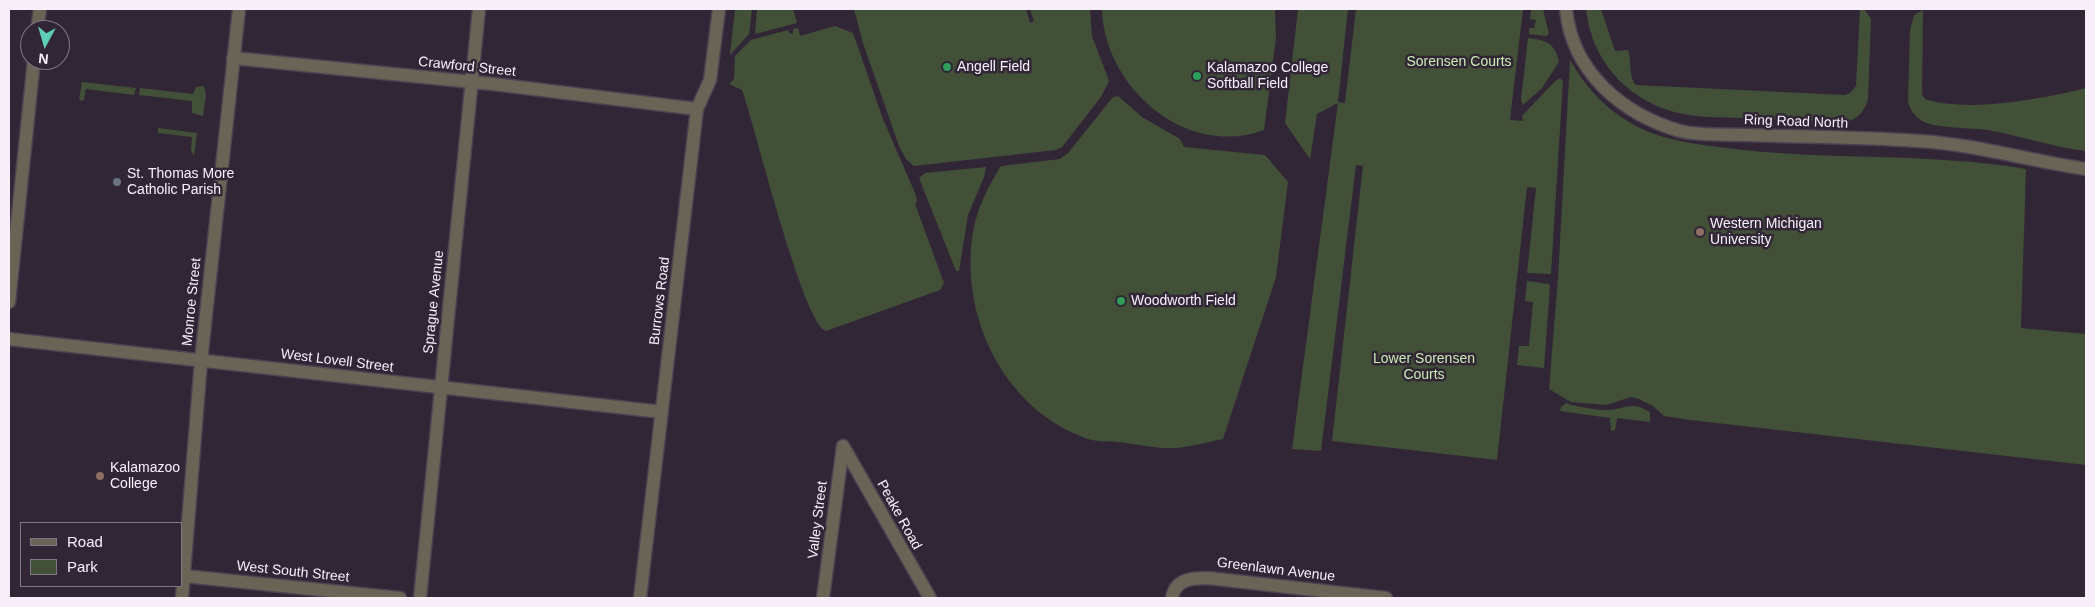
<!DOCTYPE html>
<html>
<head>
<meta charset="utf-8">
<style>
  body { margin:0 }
  #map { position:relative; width:2095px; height:607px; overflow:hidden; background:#312636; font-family:Arial,sans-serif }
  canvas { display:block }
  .frame { position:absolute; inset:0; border:10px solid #f7f0fb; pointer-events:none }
  .legend { position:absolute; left:20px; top:522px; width:162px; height:65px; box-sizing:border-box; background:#312636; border:1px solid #807785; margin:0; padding:6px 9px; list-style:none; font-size:15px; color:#f7f0fb }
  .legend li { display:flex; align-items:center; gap:10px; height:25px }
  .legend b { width:25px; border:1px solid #807785 }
  .north { position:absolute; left:20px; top:20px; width:50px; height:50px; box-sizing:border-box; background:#312636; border:1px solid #807785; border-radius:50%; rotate:186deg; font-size:14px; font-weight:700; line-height:20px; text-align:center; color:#f7f0fb }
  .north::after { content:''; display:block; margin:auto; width:18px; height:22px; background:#5dceb8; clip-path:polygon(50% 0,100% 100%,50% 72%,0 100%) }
</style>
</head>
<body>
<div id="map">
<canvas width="2095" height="607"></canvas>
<div class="frame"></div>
<ul class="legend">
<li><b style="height:6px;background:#696556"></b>Road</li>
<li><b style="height:14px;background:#425038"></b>Park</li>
</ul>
<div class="north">N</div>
</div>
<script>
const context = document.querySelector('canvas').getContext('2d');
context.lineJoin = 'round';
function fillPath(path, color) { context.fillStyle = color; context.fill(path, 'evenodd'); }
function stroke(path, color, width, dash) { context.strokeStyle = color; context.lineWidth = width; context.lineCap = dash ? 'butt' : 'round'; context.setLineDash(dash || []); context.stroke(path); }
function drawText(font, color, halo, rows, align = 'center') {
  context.font = font + ' Arial,sans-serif'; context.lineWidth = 5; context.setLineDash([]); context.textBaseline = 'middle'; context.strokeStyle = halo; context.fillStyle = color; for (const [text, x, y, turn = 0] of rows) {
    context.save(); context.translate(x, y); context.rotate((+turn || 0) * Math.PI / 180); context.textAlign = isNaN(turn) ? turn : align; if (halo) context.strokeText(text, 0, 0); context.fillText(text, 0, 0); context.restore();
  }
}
const green = new Path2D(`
  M 735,9 L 752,9 L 749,34 L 730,55 Z
  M 757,9 L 793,9 L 797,23 L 755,34 Z
  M 854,9 L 1026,9 L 1030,23 L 1034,21 L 1030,10 L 1036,9 L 1090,9 L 1092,36 L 1109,81 L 1101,97 L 1062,147 L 1056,150 L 914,166 L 906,159 L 899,146 L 863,43 Z
  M 1102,9 L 1275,9 L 1276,38 L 1264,130 C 1186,159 1104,87 1102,9 Z
  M 1298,9 L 1348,9 L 1338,102 L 1345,103 L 1356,9 L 1523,9 L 1510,120 L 1523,121 L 1522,116 C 1528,110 1556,79 1560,78 L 1563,81 L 1551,274 L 1527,273 L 1536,188 L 1527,187 L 1497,460 L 1332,441 L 1363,166 L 1356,165 L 1321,451 L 1292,449 L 1338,103 L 1317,114 L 1310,159 L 1285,123 Z
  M 1531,9 L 1543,9 L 1549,34 L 1546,36 L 1529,34 L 1529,28 L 1534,28 L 1536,20 L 1530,19 Z
  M 1586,9 L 1601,9 L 1615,51 L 1628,50 C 1632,62 1628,76 1636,85 L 1845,95 L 1850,93 L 1856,86 L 1860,9 L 1865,10 L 1871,19 L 1868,99 C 1864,113 1856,121 1841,123 C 1808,121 1775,120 1742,118 C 1725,117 1706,118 1689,115 C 1633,106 1592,65 1586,9 Z
  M 1923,10 L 1922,94 L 1925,99 C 1968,113 2042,99 2086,88 L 2086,151 C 2053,147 2021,136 1988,130 C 1972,128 1936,128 1924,122 C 1915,117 1910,110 1908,101 L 1910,30 L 1914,15 Z
  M 835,26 L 853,33 L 883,119 L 915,193 L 917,201 L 915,204 L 944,283 L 940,290 L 826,331 C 803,325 754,123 742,90 L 729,84 L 734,79 L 735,56 L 751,40 L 788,30 L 790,34 L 793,33 L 793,29 L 798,28 L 800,36 Z
  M 1528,38 C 1546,40 1555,43 1559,62 L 1542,88 L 1523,105 L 1521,100 Z
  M 1570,60 C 1585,85 1603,107 1629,122 C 1658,140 1694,144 1727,148 C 1826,161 1927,152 2026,169 L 2021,328 L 2086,334 L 2086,465 L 1690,420 L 1664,416 L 1653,406 L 1639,399 L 1631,397 L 1606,405 L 1571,402 L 1549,389 L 1558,278 Z
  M 82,82 L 136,88 L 134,95 L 86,89 L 84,100 L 81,101 L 79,99 Z
  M 204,86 L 206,95 L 203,116 L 192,113 L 192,101 L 139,95 L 140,88 L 193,94 L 196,87 Z
  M 1118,96 L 1142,117 L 1180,139 L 1184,147 L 1265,155 L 1288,182 L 1276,277 L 1223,439 C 1208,442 1191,447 1175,448 C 1157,449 1137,444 1118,442 C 1109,441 1097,442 1088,439 C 1004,410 959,316 973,232 C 977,208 989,185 1001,166 L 1060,159 L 1068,153 L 1113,97 Z
  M 158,128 L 197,133 L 194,156 L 191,150 L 192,137 L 158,133 Z
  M 986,167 L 984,177 L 968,215 L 959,271 L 956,271 L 919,178 L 925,173 Z
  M 1527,281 L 1549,284 L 1550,286 L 1544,368 L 1517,365 L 1519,346 L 1529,346 L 1533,302 L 1525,301 Z
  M 1566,403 C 1571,406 1602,411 1609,410 C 1628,408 1631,401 1650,412 L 1650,422 L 1617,418 L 1615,430 L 1611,431 L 1610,418 L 1560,411 L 1561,407 Z`);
const minor = new Path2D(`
  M 1566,9 C 1572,72 1622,114 1680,131 C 1700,136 1726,134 1748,135 C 1805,137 1862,137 1918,141 C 1975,144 2030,161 2086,169
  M 37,30 L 40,9
  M 233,58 L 493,84 L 697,109
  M 9,302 L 34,60
  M 9,339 L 662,412
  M 843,446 L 930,598
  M 184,576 L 400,598
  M 182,598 L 201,361 L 239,9
  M 420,598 L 479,9
  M 640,598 L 697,109 L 710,80 L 719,9
  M 823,598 L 843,446
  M 1172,598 C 1175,579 1192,578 1208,578 L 1386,598`);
const markers = [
  [947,67,5,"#2e9e5b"],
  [1197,76,5,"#2e9e5b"],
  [117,182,5,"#6b7280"],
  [1700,232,5,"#8d6e63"],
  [1121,301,5,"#2e9e5b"],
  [100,476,5,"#8d6e63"]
];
const parkNames = [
  ["Sorensen Courts",1459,62],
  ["Lower Sorensen",1424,359],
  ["Courts",1424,375]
];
const streetNames = [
  ["Crawford Street",467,67,6],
  ["Ring Road North",1796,122,2],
  ["Burrows Road",660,301,-83],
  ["Monroe Street",192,302,-84],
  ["Sprague Avenue",434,302,-84],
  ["West Lovell Street",337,361,7],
  ["Peake Road",899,515,61],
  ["Valley Street",818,520,-83],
  ["Greenlawn Avenue",1276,570,7],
  ["West South Street",293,572,6]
];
const poiNames = [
  ["Angell Field",957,67],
  ["Kalamazoo College",1207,68],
  ["Softball Field",1207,84],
  ["St. Thomas More",127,174],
  ["Catholic Parish",127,190],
  ["Western Michigan",1710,224],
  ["University",1710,240],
  ["Woodworth Field",1131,301],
  ["Kalamazoo",110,468],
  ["College",110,484]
];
fillPath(green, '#425038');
stroke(minor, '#4d4252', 15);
stroke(minor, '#696556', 12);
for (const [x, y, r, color] of markers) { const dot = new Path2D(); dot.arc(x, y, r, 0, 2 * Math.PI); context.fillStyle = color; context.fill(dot); stroke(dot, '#312636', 2); }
drawText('14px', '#ccecb4', '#312636', parkNames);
drawText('14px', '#f7f0fb', '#312636', streetNames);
drawText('14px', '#f7f0fb', '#312636', poiNames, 'left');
</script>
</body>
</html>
